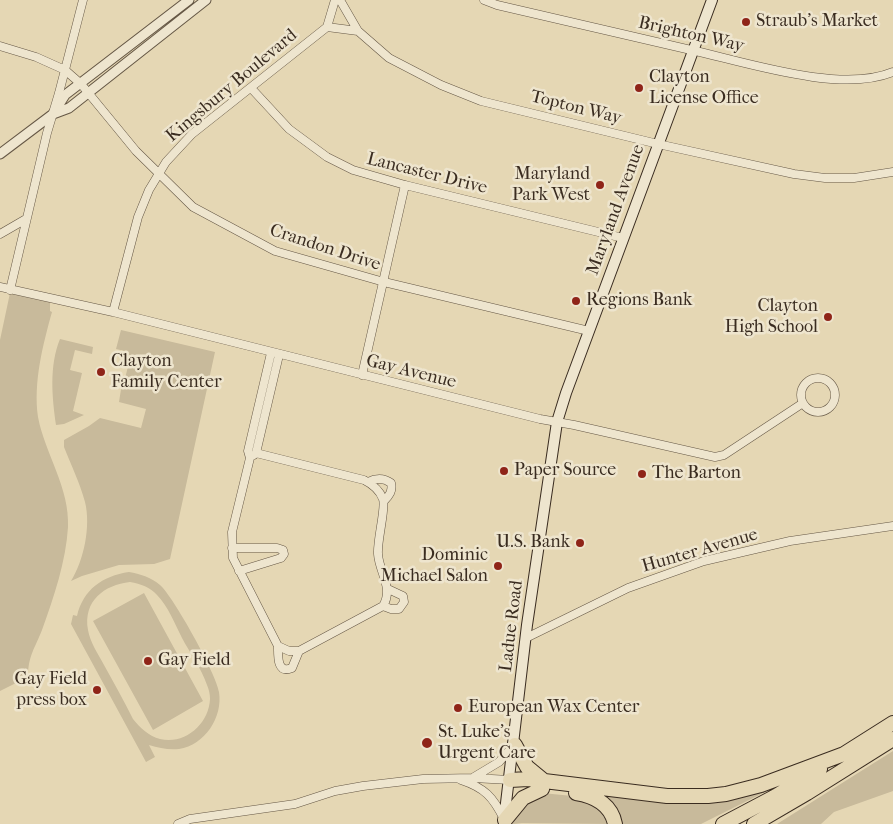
<!DOCTYPE html>
<html>
<head>
<meta charset="utf-8">
<style>
  body { margin:0 }
  canvas { display:block; background:#e5d7b4 }
</style>
</head>
<body>
<canvas width="893" height="824"></canvas>
<script>
const context = document.querySelector('canvas').getContext('2d');
context.lineJoin = 'round';
function fillPath(path, color) { context.fillStyle = color; context.fill(path, 'evenodd'); }
function stroke(path, color, width, dash) { context.strokeStyle = color; context.lineWidth = width; context.lineCap = dash ? 'butt' : 'round'; context.setLineDash(dash || []); context.stroke(path); }
function drawText(font, color, halo, rows, align = 'center') {
  context.font = font + ' "IM FELL French Canon",serif'; context.lineWidth = 5; context.setLineDash([]); context.textBaseline = 'middle'; context.strokeStyle = halo; context.fillStyle = color; for (const [text, x, y, turn = 0] of rows) {
    context.save(); context.translate(x, y); context.rotate((+turn || 0) * Math.PI / 180); context.textAlign = isNaN(turn) ? turn : align; if (halo) context.strokeText(text, 0, 0); context.fillText(text, 0, 0); context.restore();
  }
}
const green = new Path2D(`
  M 10,293 L 50,302 L 50,311 L 52,312 C 43,344 33,383 38,417 C 45,454 70,488 68,527 C 66,561 54,597 42,630 C 35,648 28,656 28,677 L 0,691 L 0,340 Z
  M 121,330 L 215,352 L 170,559 L 154,564 L 119,565 L 82,576 L 71,581 C 84,560 91,526 85,502 C 80,483 71,465 64,447 L 64,440 L 89,426 L 100,418 L 141,428 L 146,409 L 119,402 L 122,383 L 124,383 L 129,362 L 127,362 L 129,352 L 116,349 Z
  M 60,339 L 93,347 L 92,354 L 75,350 L 70,370 L 82,373 L 73,411 L 84,415 L 64,424 L 56,425 C 52,397 49,366 60,339 Z
  M 129,572 C 140,574 151,577 160,585 C 173,596 217,675 219,692 C 223,717 205,745 179,749 C 168,750 159,748 149,745 L 155,757 L 146,762 L 71,624 L 73,615 L 77,616 C 83,590 102,576 129,572 ZM 130,582 C 141,584 150,587 157,595 C 168,606 175,624 182,638 C 190,653 201,668 207,685 C 209,690 210,694 210,699 C 209,724 185,745 160,739 C 149,736 140,728 133,719 C 124,701 114,683 104,665 C 98,654 90,642 88,630 C 83,601 104,585 130,582 Z
  M 144,593 L 203,701 L 153,730 L 93,621 Z
  M 893,751 L 893,791 L 834,812 L 821,824 L 777,824 Z
  M 763,787 L 765,792 L 701,824 L 619,824 L 591,791 L 625,794 Z
  M 542,793 L 583,797 L 598,804 L 611,824 L 522,823 L 513,824 L 517,809 Z`);
const minor = new Path2D(`
  M 340,0 L 358,31
  M 484,0 L 497,5 C 562,20 626,35 691,50 C 745,62 841,94 893,72
  M 327,27 L 358,31 L 389,58 L 441,85 L 481,101 L 658,144 L 794,174 L 825,178 L 854,178 L 893,172
  M 0,46 L 36,57 L 65,70 L 81,84 L 136,151 L 193,207 L 275,251 L 384,282 L 589,331
  M 251,88 L 289,129 L 327,157 L 353,170 L 405,185 L 623,238
  M 0,234 L 26,219
  M 0,287 L 113,312 L 540,419 L 574,425 L 715,457 L 724,455 L 803,403
  M 10,290 L 47,133 L 59,93 L 83,0
  M 113,312 L 138,217 L 149,190 L 166,162 L 192,134 L 327,27 L 335,0
  M 362,375 L 405,185
  M801 395a17 17 0 1 1 34 0a17 17 0 1 1-34 0Z
  M 256,453 L 364,480 C 372,484 380,491 383,499 C 386,508 377,540 378,554 C 379,572 394,588 383,606 L 299,651 L 289,651 L 278,646 L 233,558 L 232,532 L 250,458 L 248,451 L 271,353
  M 254,455 L 256,453 L 279,355
  M 368,482 C 376,478 384,478 391,483 C 393,491 389,496 384,501
  M 232,548 L 277,548 L 283,550 L 284,554 L 281,558 L 239,571
  M 383,606 L 391,609 L 399,609 L 404,602 L 403,596 L 388,589
  M 526,638 L 628,588 L 704,561 L 790,541 L 893,526
  M 278,646 C 278,657 277,674 292,668 L 299,651
  M 474,777 L 499,762 L 513,746
  M 461,780 C 485,788 493,797 504,819
  M 178,824 L 190,819 L 295,804 L 335,791 L 363,786 L 423,779 L 473,778 L 510,780`);
const tertiary = new Path2D(`
  M 53,114 L 65,95 L 189,0
  M 0,154 L 53,114 L 69,108 L 206,0`);
const secondary = new Path2D(`
  M 504,820 L 527,625 L 557,422 L 566,393 L 712,0`);
const motorway = new Path2D(`
  M 515,745 L 527,767 L 544,781
  M 510,780 L 528,779 L 667,796 L 708,796 L 726,794 L 761,785 L 844,754 L 893,723
  M 576,793 C 595,796 611,804 615,824
  M 505,820 L 523,798 L 542,789
  M 723,824 L 776,796 L 820,769
  M 754,824 L 807,793 L 893,739`);
const markers = [
  [746,22,5,"#8f2418"],
  [639,88,5,"#8f2418"],
  [600,185,5,"#8f2418"],
  [576,301,5,"#8f2418"],
  [828,317,5,"#8f2418"],
  [101,372,5,"#8f2418"],
  [504,471,5,"#8f2418"],
  [642,474,5,"#8f2418"],
  [580,543,5,"#8f2418"],
  [498,566,5,"#8f2418"],
  [148,661,5,"#8f2418"],
  [97,690,5,"#8f2418"],
  [458,708,5,"#8f2418"],
  [427,743,6,"#8f2418"]
];
const poiNames = [
  ["Straub's Market",756,22],
  ["Clayton",649,78],
  ["License Office",649,99],
  ["Maryland",590,175,"right"],
  ["Park West",590,196,"right"],
  ["Regions Bank",586,301],
  ["Clayton",818,307,"right"],
  ["High School",818,328,"right"],
  ["Clayton",111,362],
  ["Family Center",111,383],
  ["Paper Source",514,471],
  ["The Barton",652,474],
  ["U.S. Bank",570,543,"right"],
  ["Dominic",488,556,"right"],
  ["Michael Salon",488,577,"right"],
  ["Gay Field",158,661],
  ["Gay Field",87,680,"right"],
  ["press box",87,701,"right"],
  ["European Wax Center",468,708],
  ["St. Luke's",438,733],
  ["Urgent Care",438,754]
];
const streetNames = [
  ["Brighton Way",691,35,13],
  ["Kingsbury Boulevard",232,86,-40],
  ["Topton Way",576,108,14],
  ["Lancaster Drive",427,174,14],
  ["Maryland Avenue",616,210,-70],
  ["Crandon Drive",325,248,18],
  ["Gay Avenue",411,372,14],
  ["Hunter Avenue",700,551,-16],
  ["Ladue Road",512,626,-83]
];
fillPath(green, '#c8ba9b');
stroke(minor, '#655745', 9);
stroke(tertiary, '#655745', 11);
stroke(secondary, '#3a2c20', 12);
stroke(motorway, '#3a2c20', 16);
stroke(minor, '#eee5ce', 8);
stroke(tertiary, '#eee5ce', 9);
stroke(secondary, '#eee5ce', 10);
stroke(motorway, '#e5d7b4', 14);
for (const [x, y, r, color] of markers) { const dot = new Path2D(); dot.arc(x, y, r, 0, 2 * Math.PI); context.fillStyle = color; context.fill(dot); stroke(dot, '#eee5ce', 2); }
drawText('18px', '#3a2c20', '#eee5ce', poiNames, 'left');
drawText('18px', '#3a2c20', '#eee5ce', streetNames);
</script>
</body>
</html>
